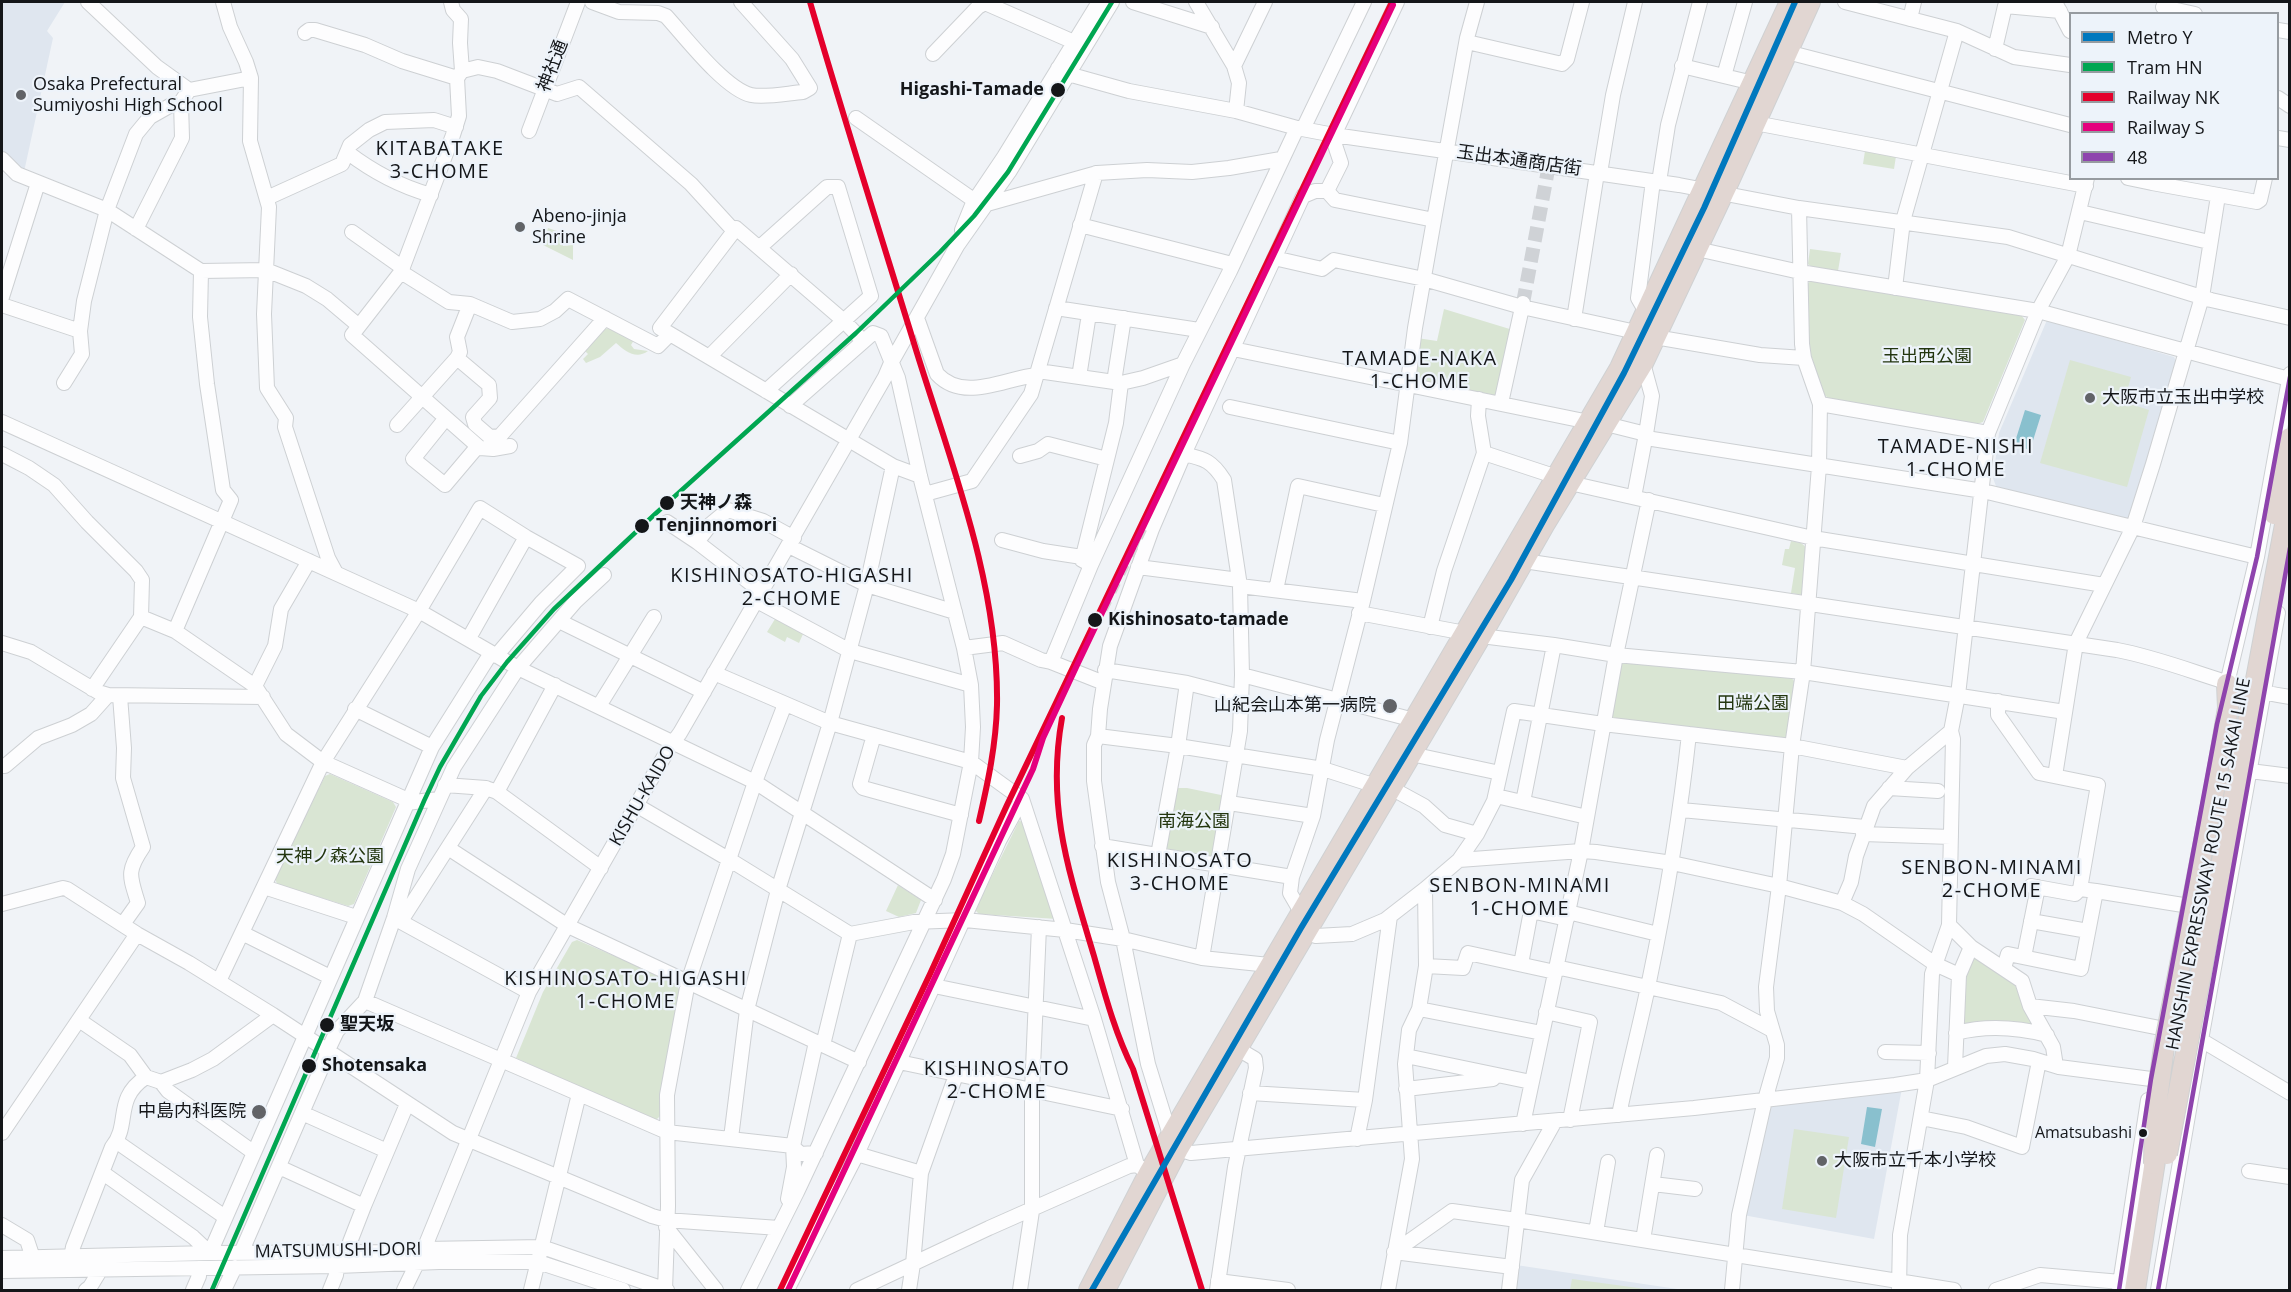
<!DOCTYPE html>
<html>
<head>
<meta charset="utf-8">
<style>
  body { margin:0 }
  #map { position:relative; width:2291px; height:1292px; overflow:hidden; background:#f0f3f7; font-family:"Open Sans",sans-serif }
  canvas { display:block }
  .frame { position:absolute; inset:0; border:3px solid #141619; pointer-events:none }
  .legend { position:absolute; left:2069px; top:12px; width:210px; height:168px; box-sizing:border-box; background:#edf3fa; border:2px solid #969ba0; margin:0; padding:8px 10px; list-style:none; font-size:18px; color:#141619 }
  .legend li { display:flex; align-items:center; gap:12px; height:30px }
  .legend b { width:30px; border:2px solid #969ba0 }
</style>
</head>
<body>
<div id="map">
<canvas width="2291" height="1292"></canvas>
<div class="frame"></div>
<ul class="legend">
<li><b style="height:8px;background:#0078be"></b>Metro Y</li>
<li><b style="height:8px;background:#00a651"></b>Tram HN</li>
<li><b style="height:8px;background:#e4002b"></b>Railway NK</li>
<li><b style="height:8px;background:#e5007d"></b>Railway S</li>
<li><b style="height:8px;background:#8e44ad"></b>48</li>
</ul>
</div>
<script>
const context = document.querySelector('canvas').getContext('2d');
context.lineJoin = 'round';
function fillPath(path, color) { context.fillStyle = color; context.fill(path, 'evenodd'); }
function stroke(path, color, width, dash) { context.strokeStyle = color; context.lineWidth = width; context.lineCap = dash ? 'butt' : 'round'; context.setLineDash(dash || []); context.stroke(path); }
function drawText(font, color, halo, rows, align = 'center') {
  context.font = font + ' "Open Sans","Noto Sans JP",sans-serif'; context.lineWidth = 4.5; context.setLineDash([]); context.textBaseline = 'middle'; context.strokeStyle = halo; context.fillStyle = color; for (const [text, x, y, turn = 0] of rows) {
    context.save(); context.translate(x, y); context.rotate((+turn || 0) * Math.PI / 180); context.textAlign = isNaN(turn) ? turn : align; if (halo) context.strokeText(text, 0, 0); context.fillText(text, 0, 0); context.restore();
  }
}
const built = new Path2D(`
  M 2,2 L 65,2 L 47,31 L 53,38 L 24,172 L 2,152 Z
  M 2047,320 L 2174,357 L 2177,363 L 2131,517 L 2125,520 L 1997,489 L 1993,478 L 1999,433 Z
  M 1902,1088 L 1874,1239 L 1743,1215 L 1767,1108 L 1771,1104 Z
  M 1516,1265 L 1684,1290 L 1513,1290 Z`);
const green = new Path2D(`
  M 1865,151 L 1896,156 L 1894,169 L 1863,164 Z
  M 548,228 L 560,232 L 563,246 L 573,245 L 573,260 L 543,245 Z
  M 1810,249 L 1841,253 L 1838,271 L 1813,268 L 1808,264 Z
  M 1811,280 L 2021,315 L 2025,320 L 1983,422 L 1977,424 L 1830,399 L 1824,395 L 1809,349 L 1806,286 Z
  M 1444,309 L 1513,330 L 1498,400 L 1413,383 L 1417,338 L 1437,341 Z
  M 611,328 L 634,340 L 631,345 L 634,349 L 648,351 C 636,360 625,351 616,343 L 600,357 L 586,363 L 583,359 L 588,354 L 582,348 L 601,329 Z
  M 2070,360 L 2131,377 L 2124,402 L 2149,410 L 2127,487 L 2040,463 Z
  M 1791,541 L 1801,543 L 1807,548 L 1802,595 L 1791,593 L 1795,568 L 1782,565 L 1785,549 L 1789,549 Z
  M 775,619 L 803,634 L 799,643 L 787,637 L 785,642 L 767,632 Z
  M 1625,662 L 1791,677 L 1794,681 L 1788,735 L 1783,739 L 1616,722 L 1612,716 L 1621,665 Z
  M 330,774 L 393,802 L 396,807 L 354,904 L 348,906 L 277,884 L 275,878 L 325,776 Z
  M 1175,788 L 1187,788 L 1221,795 L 1224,799 L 1214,856 L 1211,858 L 1168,850 L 1165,845 Z
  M 1019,821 L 1025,822 L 1057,919 L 979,914 L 975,910 Z
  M 898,885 L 921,900 L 916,913 L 899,917 L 886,911 Z
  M 577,940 L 675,982 L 680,991 L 660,1092 L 661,1115 L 655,1121 L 516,1058 L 543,992 L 572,942 Z
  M 1970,954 L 2011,979 L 2023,994 L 2035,1029 L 1961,1027 L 1961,980 Z
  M 1794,1129 L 1849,1137 L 1836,1218 L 1782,1209 Z
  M 1572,1279 L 1653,1290 L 1570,1290 Z`);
const water = new Path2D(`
  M 2025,410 L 2041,415 L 2030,450 L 2014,445 Z
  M 1867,1107 L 1882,1109 L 1875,1147 L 1861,1144 Z`);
const minorTunnel = new Path2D(`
  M 1523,303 L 1548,170`);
const minor = new Path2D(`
  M 88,2 L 157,67 L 189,90
  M 223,2 L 230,27 L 246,62 L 251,78 L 250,141 L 269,207 L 264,314 L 267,388 L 286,418 L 285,427 L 328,558 L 336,573
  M 451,2 L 453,10 L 461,19 L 460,43 L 462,71 L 457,78 L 459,116 L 453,135 L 401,272 L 352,335 L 480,448 L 493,449 L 510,446
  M 592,2 L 619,12 L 658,13 L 666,16 C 686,38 725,89 751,95 C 765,98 789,93 803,92 L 810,88 L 792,59 L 741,2
  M 1133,2 L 1212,27
  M 1196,2 L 1234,66 L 1239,83 L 1236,111
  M 1845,2 L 1957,31 L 2014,57 L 2070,65
  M 2056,4 L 2070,31
  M 2163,7 L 2195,14
  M 1910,19 L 1914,2
  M 2278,30 L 2290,32
  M 305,33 L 309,30 L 315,30 L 365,45 L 402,61 L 457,78
  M 1467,42 L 1562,64 L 1567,59 L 1582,2
  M 1995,49 L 2005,6 L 2060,11
  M 1787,52 L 2070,125
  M 933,54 L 978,7 L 985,3 L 1074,42
  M 1234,66 L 1265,2
  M 1682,66 L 1753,83
  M 1058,68 L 1068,74 L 1129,91 L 1236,111 L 1297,128 L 1334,135 L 1679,185 L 1799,208 L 2008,237 L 2211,300 L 2290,318
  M 462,71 L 478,67 L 497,71 L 557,94 L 579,87 L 691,184 L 734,231 L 736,228 L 844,321 L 863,341
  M 1724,76 L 1745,2
  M 2278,98 L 2290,106
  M 856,118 L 975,201
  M 1755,123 L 2086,186
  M 1303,129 L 1364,2
  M 529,131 L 578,2
  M 2278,138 L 2290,140
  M 347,152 C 373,172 399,186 431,195
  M 2,159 L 17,174 L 107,210 L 201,271 L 266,270 L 306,286 L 327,299 L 359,326
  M 1600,173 L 1613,95 L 1635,2
  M 2128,178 L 2152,183 L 2152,178
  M 1659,182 L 1668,125 L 1700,2
  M 2152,183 L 2257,202 L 2260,200 L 2265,178
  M 1327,191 L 1341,163 L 1335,145 L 1334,135 L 1397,2
  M 267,198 L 342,164 L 350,145 L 369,130 L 385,122 L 434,120 L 456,127
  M 987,204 L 1097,173 L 1147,170 L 1192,172 L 1229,168 L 1281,159
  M 2080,212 L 2209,242
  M 1080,225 L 1232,264
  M 136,229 L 182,138 L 181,102
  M 962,230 L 973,203 L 1004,157 L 1099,2
  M 734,231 L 660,328 L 893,466 L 920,476
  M 352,232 L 403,268
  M 760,247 L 827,187 L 838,187 L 871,296 L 766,391
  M 1697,249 L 1800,272 L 2038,311 L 2289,379
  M 1274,258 L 1322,269 L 1334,260 L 1424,279 L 1522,307 L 1636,332
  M 401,272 L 449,302 L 470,304 L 512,322 L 540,319 L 555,311 L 568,299 L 658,346 L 670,334
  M 1895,288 L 1903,221 L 1957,31
  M 2,297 L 38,183
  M 470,304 L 457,337 L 460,352 L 457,358 L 489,385 L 490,398 L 473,417 L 475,424 L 490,437 L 500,436 L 605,318
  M 2,305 L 80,331
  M 1056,308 L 1199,330
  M 1646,312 L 1638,298 L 1653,181
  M 917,318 L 937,374 C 964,403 1004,378 1037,375
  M 1574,319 L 1597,173
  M 1655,337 L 1760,355 L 1804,358
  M 1233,349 L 1589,422
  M 709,357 L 791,274
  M 1038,371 L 1121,383 L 1143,378 L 1183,364
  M 1079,377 L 1089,314
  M 1114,382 L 1124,318
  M 64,383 L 82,354 L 80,331 L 84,301 L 107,210 L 136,134 L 150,117 L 173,104 L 181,102 L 189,90 L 251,78
  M 1501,403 L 1523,303
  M 1820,404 L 1988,433
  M 1230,407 L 1400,443
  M 446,418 L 413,459 L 445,485 L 478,446
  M 2,422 L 419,611 L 518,668 L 755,782 L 935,900
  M 1606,424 L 1646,434 L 1652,396 L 1643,363
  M 397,425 L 457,358
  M 1646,438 L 1983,491 L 2257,557
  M 1484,453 L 1557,477
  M 2,454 L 29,468 L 54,485 L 87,522 L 136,571 L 142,580 L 141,617 L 92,689
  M 1184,454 C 1205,459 1212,461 1224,480 L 1240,586 L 1242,675 L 1240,731 L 1202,958
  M 1020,456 L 1038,451 L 1048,444 L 1107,459
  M 1570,483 L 1813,538 L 2104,585
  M 925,494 L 972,481 L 1031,394 L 1096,173
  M 1634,497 L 1646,434
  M 1649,500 L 1616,655 L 1581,851 L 1596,852 L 1672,863 L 1779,886 L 1842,903 L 1863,914 L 1935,964 L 1959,975
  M 667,522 L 697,542
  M 1002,540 L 1043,551 L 1082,557
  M 789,546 L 867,585 L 955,612
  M 1524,561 L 2117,650 C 2176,661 2230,689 2290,697
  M 1091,565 L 1183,364 L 1230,271 L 1297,128
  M 1138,567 L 1239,580
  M 754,586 L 697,542 L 711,524 L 728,510 L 763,521 L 794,538
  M 1240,586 L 1363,601
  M 1276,590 L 1298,486 L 1384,505
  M 757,601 L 850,651 L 971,685
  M 1359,613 L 1481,636 L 1554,645 L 1616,655 L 1803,672 L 2065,712
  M 141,617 L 175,631 L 255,686 L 286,734 L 323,762 L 408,800
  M 559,621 L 704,692
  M 1430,627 L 1444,571 L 1484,453 L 1478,416 L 1479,399
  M 175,631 L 231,500 L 223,490 L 207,384 L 200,317 L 201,271
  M 469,638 L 526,537
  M 2,643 L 31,652 L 98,692 L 108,695 L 263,697
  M 964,648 L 1003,643 L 1041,660 L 1051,662 L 1104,683
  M 1051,662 L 1091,565 L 1082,560 L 1116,423 L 1121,383
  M 1105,670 L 1187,683 L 1241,697
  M 714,673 L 830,723 L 971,762 L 1022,799 L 1094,1019 L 1137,1165
  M 1242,675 L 1414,720
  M 255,686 L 275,646 L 281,609 L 309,561
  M 2225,692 L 2257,557 L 2290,374
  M 120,696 L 124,748 L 123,778 L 143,847 C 126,872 130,876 138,903 L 123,924
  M 1998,701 L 1998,715 L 2039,773 L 2098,785 L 2080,889 L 2096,891 L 2081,969 L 2008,954 L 2004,968
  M 599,706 L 654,617
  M 355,709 L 432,747
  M 874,735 L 860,784 L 863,788 L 961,815
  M 1098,736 L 1178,746 L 1323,769 L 1376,786
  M 1411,754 L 1500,773
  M 2,766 L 5,766 L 38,738 L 72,725 L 91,714 L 108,695
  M 2250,771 L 2290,776
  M 2055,776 L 2076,643 L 2133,527 L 2153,464 L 2202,297 L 2218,196
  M 486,788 L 497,792 L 601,868
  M 1391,788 L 1424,806 L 1445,825 L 1477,834
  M 1889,788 L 1938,791
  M 497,792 L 555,685
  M 1496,796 L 1587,817
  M 1523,802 L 1554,645
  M 407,803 L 438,799
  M 1229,803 L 1313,816
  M 636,805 L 730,860 L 850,934 L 914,922 L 965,920 L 1065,930 L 1123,939 L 1202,958 L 1269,965
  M 1681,810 L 1865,827
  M 1863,834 L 1951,837
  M 1102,846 L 1292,877
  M 448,848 L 568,926 L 859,1062
  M 1158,855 L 1178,746 L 1187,683
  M 1459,860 L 1477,834 L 1494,801 L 1514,711 L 1603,724 L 1792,746 L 1907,768
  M 2031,886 L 2075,894 L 2080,889
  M 264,887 L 356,917
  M 2096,891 L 2183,905
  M 1842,903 L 1851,882 L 1856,856 L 1874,806 L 1907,768 L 1951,731 L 1958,695 L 1988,433 L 2038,311 L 2068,256 L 2087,178
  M 2,904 L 63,888 L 67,889 L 137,934 L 189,963 L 273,1015 L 453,1133 L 652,1216 L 666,1220 L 779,1228
  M 1301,912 L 1290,893 L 1292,877 L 1313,816 L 1327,740 L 1363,601 L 1400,443 L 1415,328 L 1434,220 L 1467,38 L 1477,2
  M 1568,912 L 1658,934
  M 394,918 L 529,992
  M 401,921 L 486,788 L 445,785
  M 2031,921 L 2088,931
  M 1949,925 L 1971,947 L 1959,975 L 1955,1067
  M 242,933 L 330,977
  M 1306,933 L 1316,936 L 1352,934 L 1385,920 L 1425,889 L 1459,860 L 1581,851 L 1523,1124
  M 1971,947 L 2022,981 L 2030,1006 L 2053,1047 L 2056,1066
  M 2024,957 L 2038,887
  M 1521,964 L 1531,911 L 1567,919
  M 1426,966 L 1463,968 L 1468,953 L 1555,972
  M 1556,967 L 1721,1003 L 1772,1030
  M 219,981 L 323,762 L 419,611 L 480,508 L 526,537 L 578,566 L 541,603 L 496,656
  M 934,986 L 1094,1019
  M 365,1001 L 667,1132 L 793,1146 L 800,1154 L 816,1153
  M 2030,1006 L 2074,1011 L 2160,1028 L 2201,1040 L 2290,1093
  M 1419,1009 L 1542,1033
  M 1546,1012 L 1590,1022 L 1570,1120
  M 79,1020 L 130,1055 L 146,1077
  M 1956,1033 C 1987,1025 2016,1027 2047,1035
  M 823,1045 L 850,934
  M 1885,1052 L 1929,1053
  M 1406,1056 L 1531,1082
  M 899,1062 L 1122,1109
  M 161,1082 L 168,1091 L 253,1152
  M 1406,1089 L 1493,1079
  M 1250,1093 L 1365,1100
  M 302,1113 L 387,1151
  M 1619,1115 C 1628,1070 1640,1026 1649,982 C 1666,900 1680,818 1689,734
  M 1921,1118 L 1966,1127 L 2022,1147 L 2039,1061
  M 2,1133 L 137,934
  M 1170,1135 L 1148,1064 L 1123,939 L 1108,882 L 1094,781 L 1094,745 L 1098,736 L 1100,709 L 1110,646 L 1152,529 L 1184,454 L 1303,196 L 1315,191 L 1327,191 L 1335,200 L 1434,220
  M 731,1138 L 747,1010 L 778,890 L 830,723 L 867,585 L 893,466
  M 1357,1139 L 1365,1100 L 1390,916
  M 117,1142 L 225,1217
  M 1178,1149 L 1191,1153 L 1694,1108 L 1895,1085 L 1927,1080 L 1986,1056 L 2005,1054 L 2033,1059 L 2059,1067 L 2151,1079
  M 857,1154 L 921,1173
  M 279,1167 L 364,1206
  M 2249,1171 L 2290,1177
  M 103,1173 L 193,1237 L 210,1253 L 432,747 L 491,653
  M 1653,1184 L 1695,1189
  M 788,1199 L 794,1167 L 793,1146 L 816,1042
  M 2,1225 L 27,1240 L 33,1258
  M 666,1227 L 716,1290
  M 1596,1232 L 1608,1162
  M 1643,1240 L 1657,1155
  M 1394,1252 L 1452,1211 L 1517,1220 L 1954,1290
  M 1394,1252 L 1512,1267
  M 241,1253 L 325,1060 L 327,1052 L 337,1031 L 365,1001 L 394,918 L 408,869 L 454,767 L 518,668 L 575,602 L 604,575
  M 351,1253 L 350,1242 L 364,1206 L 407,1104
  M 2,1258 L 210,1253 L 399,1252 L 424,1249 L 542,1247 L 667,1290
  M 78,1259 L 71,1257 L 73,1247 L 112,1147 C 131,1124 113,1099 146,1077 L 161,1082 L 192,1070 L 213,1059 L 273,1015
  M 2,1271 L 337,1266 L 439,1262 L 538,1262 L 623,1290
  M 1218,1281 L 1288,1290
  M 86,1290 L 90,1287 L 101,1269 L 96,1266
  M 193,1290 L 199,1276 L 199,1268
  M 224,1290 L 235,1267
  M 330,1290 L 336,1275 L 337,1266
  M 404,1290 L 424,1249 L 529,992 L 669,748 L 680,733 L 885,377 L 891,363 L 957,246 L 1009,172 L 1112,2
  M 531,1290 L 579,1094
  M 665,1290 L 668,1206 L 667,1095 L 688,982 L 755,782 L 785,704
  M 748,1290 L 797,1192 L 944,879 L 953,854 L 971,762 L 973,727 L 971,685 L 964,648 L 920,476 L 898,378 L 881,336 L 873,333 L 790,406
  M 787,1290 L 857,1154 L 999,841 L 1022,799
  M 857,1290 L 989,1228 L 1129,1166 L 1137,1165 L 1144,1170
  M 909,1290 L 913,1264 L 921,1173 L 956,1075
  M 1020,1290 L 1032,1211 L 1032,1091 L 1039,927
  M 1217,1290 L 1235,1167 L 1256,1068 L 1255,1059 L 1238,1049
  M 1388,1290 L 1412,1159 L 1405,1064 L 1409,1030 L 1419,1009 L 1426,966 L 1425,889
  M 1509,1290 L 1522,1180 L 1555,1121
  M 1732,1290 L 1739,1215 L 1765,1100 L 1777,1058 L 1777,1045 L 1767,1011 L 1766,987 L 1779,886 L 1792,746 L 1803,672 L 1819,466 L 1820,404 L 1804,358 L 1802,344 L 1799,208
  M 1899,1290 L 1900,1235 L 1927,1080 L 1932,974 L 1949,925 L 1953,739 L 1951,731
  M 1996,1290 L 2040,1275 L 2121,1282
  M 2119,1290 L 2148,1100
  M 2158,1290 L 2201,1040 L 2278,613`);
const highway = new Path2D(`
  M 2227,684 L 2228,708
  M 1089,1290 L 1149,1173 L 1620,368 L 1790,2
  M 1105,1290 L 1178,1149 L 1481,636 L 1544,525 L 1643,363 L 1729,181 L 1810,2
  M 2135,1290 L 2157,1148`);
const rail = new Path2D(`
  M 1106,611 L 1148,525`);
const highwayBridge = new Path2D(`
  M 2274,514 L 2290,438
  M 2167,1154 L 2290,498
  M 2154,1164 L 2155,1114 L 2164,1047 L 2215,785 L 2228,708`);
const bus1 = new Path2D(`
  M 2119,1290 L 2151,1079 L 2217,724 L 2257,557 L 2290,377
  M 2158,1290 L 2290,548`);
const rail1 = new Path2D(`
  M 810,2 C 844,119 881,236 917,353 C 952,466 999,585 997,705 C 996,745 988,782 979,821
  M 1062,718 C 1046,807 1069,872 1094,956 C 1105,995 1115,1033 1133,1069 L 1202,1290
  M 780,1290 L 930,974 L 1007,805 L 1392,2`);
const rail2 = new Path2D(`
  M 788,1290 L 1033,769 L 1043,738 L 1078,663 L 1393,5`);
const tram1 = new Path2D(`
  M 212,1290 L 424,801 L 440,767 L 481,696 L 507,662 L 554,609 L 654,515 L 856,333 L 940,252 L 974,216 L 1008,172 L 1112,2`);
const metro1 = new Path2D(`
  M 1092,1290 L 1301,928 L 1511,580 L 1624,373 L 1704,208 L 1795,2`);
const markers = [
  [1058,90,8,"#141619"],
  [21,95,6,"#616367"],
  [520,227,6,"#616367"],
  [2090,398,6,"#616367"],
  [667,503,8,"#141619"],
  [642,526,8,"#141619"],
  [1095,620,8,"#141619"],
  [1390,706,8,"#616367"],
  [327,1025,8,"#141619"],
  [309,1066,8,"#141619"],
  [259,1112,8,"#616367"],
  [2143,1133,5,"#141619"],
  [1822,1161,6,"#616367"]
];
const busNames = [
  ["Amatsubashi",2132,1133]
];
const streetNames = [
  ["神社通",553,66,-69],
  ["玉出本通商店街",1519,161,8],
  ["KISHU-KAIDO",643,796,-60],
  ["HANSHIN EXPRESSWAY ROUTE 15 SAKAI LINE",2209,864,-79],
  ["MATSUMUSHI-DORI",338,1251,-1]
];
const poiNames = [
  ["Osaka Prefectural",33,85],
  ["Sumiyoshi High School",33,106],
  ["Abeno-jinja",532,217],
  ["Shrine",532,238],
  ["大阪市立玉出中学校",2102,398],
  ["山紀会山本第一病院",1376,706,"right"],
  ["中島内科医院",246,1112,"right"],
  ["大阪市立千本小学校",1834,1161]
];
const stopNames = [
  ["Higashi-Tamade",1044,90,"right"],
  ["天神ノ森",680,503],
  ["Tenjinnomori",656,526],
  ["Kishinosato-tamade",1108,620],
  ["聖天坂",340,1025],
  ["Shotensaka",322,1066]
];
const parkNames = [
  ["玉出西公園",1927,357],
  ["田端公園",1753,704],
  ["南海公園",1194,822],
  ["天神ノ森公園",330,857]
];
const neighbourhoodNames = [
  ["KITABATAKE",440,149],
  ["3-CHOME",440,172],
  ["TAMADE-NAKA",1420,359],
  ["1-CHOME",1420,382],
  ["TAMADE-NISHI",1956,447],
  ["1-CHOME",1956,470],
  ["KISHINOSATO-HIGASHI",792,576],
  ["2-CHOME",792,599],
  ["KISHINOSATO",1180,861],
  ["3-CHOME",1180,884],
  ["SENBON-MINAMI",1992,868],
  ["2-CHOME",1992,891],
  ["SENBON-MINAMI",1520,886],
  ["1-CHOME",1520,909],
  ["KISHINOSATO-HIGASHI",626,979],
  ["1-CHOME",626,1002],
  ["KISHINOSATO",997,1069],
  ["2-CHOME",997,1092]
];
fillPath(built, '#dfe6ef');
fillPath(green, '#d9e5d3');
fillPath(water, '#89c0ce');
stroke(minorTunnel, '#cfd2d6', 14, [14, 7]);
stroke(minor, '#cdd0d3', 16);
stroke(highway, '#cfd1d2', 22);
stroke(minor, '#fdfdfe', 14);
stroke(highway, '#e1d6d2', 20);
stroke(rail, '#d4d4d6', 3, [10, 10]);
stroke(highwayBridge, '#cfd1d2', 22, []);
stroke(highwayBridge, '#e1d6d2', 20);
stroke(bus1, '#8e44ad', 4.5);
stroke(rail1, '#e4002b', 6);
stroke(rail2, '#e5007d', 6);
stroke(tram1, '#00a651', 4.5);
stroke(metro1, '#0078be', 6);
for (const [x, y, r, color] of markers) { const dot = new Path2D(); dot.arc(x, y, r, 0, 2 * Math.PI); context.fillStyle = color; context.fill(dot); stroke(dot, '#edf3fa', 2); }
drawText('16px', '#141619', '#edf3fa', busNames, 'right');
drawText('18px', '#141619', '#edf3fa', streetNames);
drawText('18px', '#141619', '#edf3fa', poiNames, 'left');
drawText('bold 18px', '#141619', '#edf3fa', stopNames, 'left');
drawText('18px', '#23360f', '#edf3fa', parkNames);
context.letterSpacing = '1.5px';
drawText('20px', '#141619', '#edf3fa', neighbourhoodNames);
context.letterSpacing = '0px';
</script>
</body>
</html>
